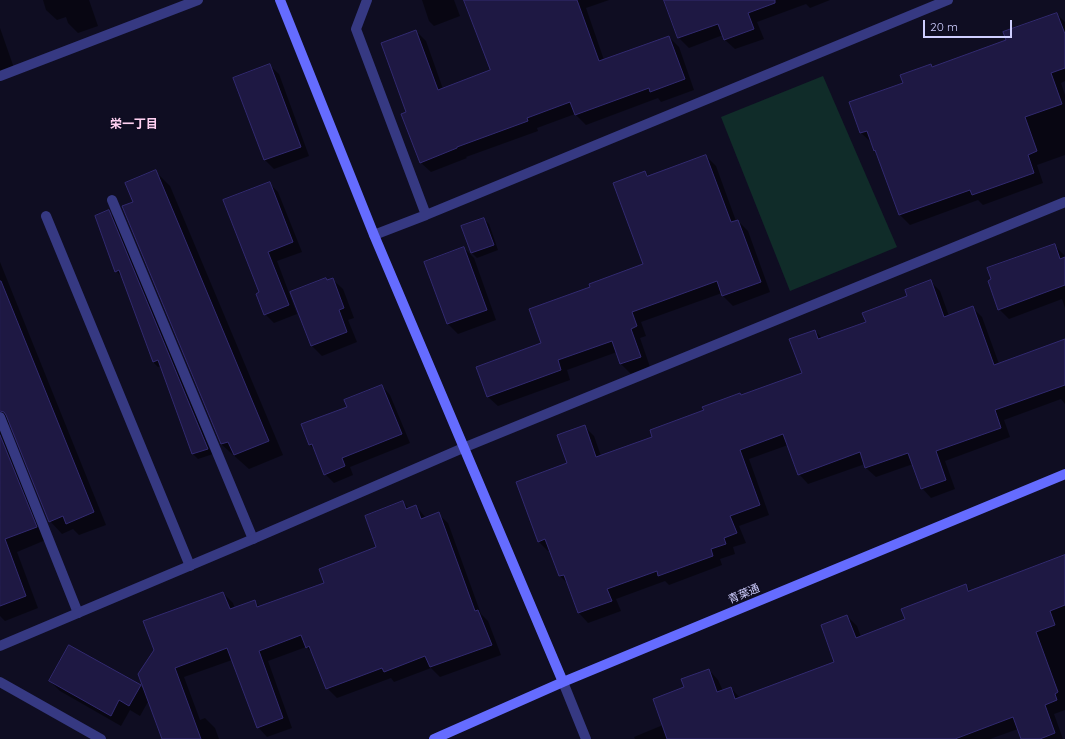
<!DOCTYPE html>
<html>
<head>
<meta charset="utf-8">
<style>
  body { margin:0 }
  #map { position:relative; width:1065px; height:739px; overflow:hidden; background:#0f0d22; font-family:Quicksand,sans-serif }
  canvas { display:block }
  .scale { position:absolute; left:923px; top:20px; width:89px; height:18px; box-sizing:border-box; border:2px solid #cfceff; border-top:0; padding-left:5px; font-size:12px; line-height:14px; white-space:nowrap; color:#cfceff; -webkit-text-stroke:3px #0f0d22; paint-order:stroke }
</style>
</head>
<body>
<div id="map">
<canvas width="1065" height="739"></canvas>
<div class="scale">20 m</div>
</div>
<script>
const context = document.querySelector('canvas').getContext('2d');
context.lineJoin = 'round';
function fillPath(path, color) { context.fillStyle = color; context.fill(path, 'evenodd'); }
function stroke(path, color, width, dash) { context.strokeStyle = color; context.lineWidth = width; context.lineCap = dash ? 'butt' : 'round'; context.setLineDash(dash || []); context.stroke(path); }
function drawText(font, color, halo, rows, align = 'center') {
  context.font = font + ' Quicksand,"Noto Sans JP",sans-serif'; context.lineWidth = 3.5; context.setLineDash([]); context.textBaseline = 'middle'; context.strokeStyle = halo; context.fillStyle = color; for (const [text, x, y, turn = 0] of rows) {
    context.save(); context.translate(x, y); context.rotate((+turn || 0) * Math.PI / 180); context.textAlign = isNaN(turn) ? turn : align; if (halo) context.strokeText(text, 0, 0); context.fillText(text, 0, 0); context.restore();
  }
}
const green = new Path2D(`
  M 823,76 L 897,247 L 790,291 L 721,117 Z`);
const shadow = new Path2D(`
  M 43,0 L 89,0 L 98,26 L 78,33 L 68,23 L 66,17 L 57,20 L 46,10 Z
  M 422,0 L 454,0 L 460,16 L 434,26 L 429,21 Z
  M 465,0 L 609,0 L 586,8 L 604,60 L 669,37 L 679,47 L 694,90 L 661,102 L 658,98 L 586,125 L 575,114 L 537,128 L 538,131 L 466,157 L 467,158 L 431,172 L 420,162 L 408,113 L 416,31 L 426,41 L 443,89 L 491,71 Z
  M 665,0 L 830,0 L 810,8 L 806,4 L 757,22 L 764,39 L 735,49 L 724,39 L 723,35 L 689,48 L 679,38 Z
  M 1057,14 L 1065,22 L 1065,81 L 1061,83 L 1065,95 L 1065,155 L 1037,165 L 1043,183 L 983,205 L 978,200 L 910,225 L 900,215 L 877,153 L 875,150 L 872,143 L 861,133 L 851,103 L 904,84 L 931,65 L 934,67 L 1007,40 Z
  M 0,28 L 14,68 L 0,73 Z
  M 270,66 L 279,74 L 309,156 L 274,169 L 265,160 L 235,79 Z
  M 706,156 L 716,166 L 736,221 L 738,221 L 748,231 L 770,292 L 733,306 L 723,296 L 722,293 L 641,322 L 646,336 L 640,338 L 650,367 L 631,374 L 621,364 L 617,352 L 567,370 L 570,380 L 498,406 L 488,397 L 543,344 L 591,287 L 644,264 L 645,172 L 649,176 Z
  M 155,171 L 170,186 L 283,455 L 249,469 L 221,444 L 134,203 Z
  M 269,183 L 278,192 L 302,252 L 277,261 L 297,314 L 274,323 L 265,314 L 260,293 Z
  M 109,212 L 114,217 L 213,454 L 198,459 L 193,454 L 161,366 L 158,367 L 153,362 L 122,276 L 121,276 L 116,271 Z
  M 484,219 L 489,224 L 498,250 L 477,258 L 472,253 Z
  M 1054,245 L 1064,255 L 1065,257 L 1065,308 L 1062,299 L 1009,319 L 999,309 Z
  M 464,248 L 474,258 L 496,320 L 458,334 L 448,324 Z
  M 0,262 L 106,525 L 79,535 L 73,529 L 62,534 L 50,521 L 11,424 L 7,425 L 48,539 L 17,552 L 38,608 L 5,621 L 0,616 Z
  M 326,279 L 328,281 L 332,279 L 343,289 L 354,318 L 348,320 L 357,342 L 322,356 L 312,346 Z
  M 931,282 L 940,291 L 949,316 L 973,308 L 982,317 L 999,364 L 1065,340 L 1065,404 L 1061,399 L 1004,420 L 1010,437 L 945,461 L 955,489 L 931,498 L 922,488 L 913,464 L 876,477 L 866,468 L 865,464 L 808,484 L 799,474 L 788,445 L 749,459 L 769,515 L 739,526 L 746,543 L 733,547 L 735,554 L 720,559 L 722,565 L 669,585 L 665,581 L 616,599 L 621,611 L 588,623 L 579,613 L 568,584 L 560,576 L 551,550 L 548,551 L 538,541 L 568,464 L 584,426 L 594,436 L 601,456 L 654,437 L 740,394 L 742,396 L 803,374 L 815,331 L 823,339 L 867,323 Z
  M 382,386 L 390,395 L 410,443 L 350,467 L 353,475 L 334,483 L 325,474 L 315,450 L 310,445 L 302,425 L 348,408 Z
  M 403,502 L 409,509 L 416,506 L 426,518 L 438,514 L 448,523 L 481,614 L 488,621 L 501,655 L 440,677 L 431,668 L 394,682 L 391,678 L 337,698 L 327,688 L 314,654 L 306,647 L 268,661 L 292,728 L 267,737 L 258,727 L 232,660 L 184,677 L 200,720 L 205,718 L 215,728 L 219,739 L 163,739 L 149,700 L 140,716 L 130,710 L 121,726 L 60,691 L 50,681 L 69,646 L 141,686 L 145,691 L 223,593 L 233,603 L 235,609 L 255,602 L 260,607 L 325,584 L 377,548 Z
  M 1065,557 L 1065,710 L 1054,714 L 1063,739 L 1022,739 L 1018,729 L 990,739 L 635,739 L 634,737 L 663,725 L 685,688 L 709,670 L 718,680 L 723,691 L 731,688 L 740,698 L 836,662 L 847,616 L 857,626 L 861,637 L 906,620 L 966,586 L 971,591 Z`);
const building = new Path2D(`
  M 464,0 L 577,0 L 599,61 L 669,36 L 685,79 L 650,92 L 649,88 L 575,115 L 570,102 L 527,118 L 528,121 L 457,147 L 457,148 L 420,163 L 401,114 L 406,112 L 381,43 L 416,30 L 438,90 L 490,70 Z
  M 664,0 L 775,0 L 775,3 L 748,13 L 754,29 L 724,40 L 718,24 L 678,38 Z
  M 1057,13 L 1065,34 L 1065,68 L 1051,73 L 1062,104 L 1025,117 L 1037,151 L 1028,155 L 1034,173 L 972,195 L 970,190 L 899,215 L 875,150 L 874,151 L 867,131 L 860,133 L 849,102 L 903,83 L 900,75 L 931,64 L 932,67 L 1006,40 L 1003,32 Z
  M 270,64 L 301,147 L 264,160 L 233,78 Z
  M 706,155 L 731,222 L 738,220 L 761,282 L 722,296 L 717,281 L 632,312 L 637,326 L 631,329 L 641,357 L 620,364 L 612,341 L 558,360 L 561,370 L 487,397 L 476,367 L 541,343 L 529,309 L 590,287 L 589,284 L 643,264 L 613,183 L 645,171 L 647,176 Z
  M 156,170 L 269,441 L 234,455 L 228,442 L 221,444 L 122,206 L 133,202 L 125,183 Z
  M 270,182 L 293,242 L 268,252 L 289,305 L 264,315 L 256,294 L 259,292 L 223,200 Z
  M 109,210 L 208,449 L 192,454 L 158,360 L 153,362 L 119,270 L 115,272 L 95,216 Z
  M 484,218 L 494,245 L 471,253 L 461,226 Z
  M 1055,244 L 1060,259 L 1065,257 L 1065,285 L 998,310 L 988,281 L 991,279 L 987,268 Z
  M 464,247 L 487,310 L 447,324 L 424,262 Z
  M 326,278 L 327,280 L 333,278 L 344,308 L 339,310 L 347,332 L 311,346 L 290,292 Z
  M 931,280 L 944,317 L 973,306 L 994,365 L 1065,339 L 1065,385 L 995,410 L 1001,428 L 936,451 L 946,480 L 921,489 L 908,453 L 865,468 L 860,452 L 798,475 L 783,434 L 740,450 L 760,505 L 730,516 L 737,533 L 724,538 L 726,544 L 711,549 L 713,556 L 658,576 L 657,571 L 607,589 L 612,601 L 578,613 L 564,575 L 559,576 L 545,539 L 538,542 L 516,482 L 567,463 L 557,435 L 585,425 L 596,457 L 652,437 L 650,430 L 704,410 L 702,407 L 740,393 L 741,395 L 802,373 L 789,339 L 815,330 L 818,339 L 866,322 L 862,313 L 907,296 L 905,290 Z
  M 0,281 L 1,281 L 94,512 L 66,524 L 63,516 L 49,522 L 6,415 L 4,412 L 0,411 Z
  M 382,385 L 402,434 L 342,458 L 345,466 L 324,475 L 312,444 L 309,445 L 301,424 L 347,407 L 344,400 Z
  M 0,435 L 37,527 L 5,539 L 26,596 L 0,606 Z
  M 403,501 L 406,509 L 416,505 L 421,519 L 439,512 L 475,611 L 478,610 L 492,645 L 430,667 L 425,656 L 384,672 L 382,668 L 326,689 L 309,646 L 306,648 L 301,635 L 259,651 L 283,718 L 257,728 L 227,648 L 175,668 L 201,739 L 162,739 L 138,674 L 154,650 L 143,621 L 223,592 L 230,609 L 255,600 L 257,607 L 324,583 L 319,569 L 376,547 L 365,516 Z
  M 1065,555 L 1065,605 L 1050,611 L 1055,625 L 1036,632 L 1058,692 L 1055,694 L 1057,700 L 1045,705 L 1055,733 L 1040,739 L 1021,739 L 1013,717 L 955,739 L 667,739 L 653,699 L 684,687 L 681,679 L 709,669 L 717,692 L 731,687 L 735,699 L 834,662 L 821,625 L 847,615 L 856,638 L 905,619 L 901,609 L 966,584 L 968,591 Z
  M 69,645 L 141,685 L 129,706 L 119,700 L 111,716 L 49,681 Z`);
const lane = new Path2D(`
  M 112,200 L 253,539
  M 46,216 L 190,566
  M 0,417 L 78,613`);
const street = new Path2D(`
  M 367,0 L 356,29 L 426,215
  M 0,76 L 198,0
  M 374,235 L 426,215 L 948,0
  M 0,646 L 253,539 L 463,448 L 1065,202
  M 0,682 L 101,739
  M 563,682 L 586,739`);
const secondary = new Path2D(`
  M 280,0 L 374,235 L 563,682
  M 434,739 L 563,682 L 1065,474`);
const streetNames = [
  ["青葉通",744,594,-23]
];
const neighbourhoodNames = [
  ["栄一丁目",134,124]
];
fillPath(green, '#102c29');
fillPath(shadow, '#0007');
fillPath(building, '#1e1843');
stroke(building, '#322a70', 1);
stroke(lane, '#363982', 10);
stroke(street, '#363982', 10);
stroke(secondary, '#656cff', 10);
drawText('11px', '#cfceff', '#0f0d22', streetNames);
drawText('bold 12px', '#ffd0f1', '#0f0d22', neighbourhoodNames);
</script>
</body>
</html>
